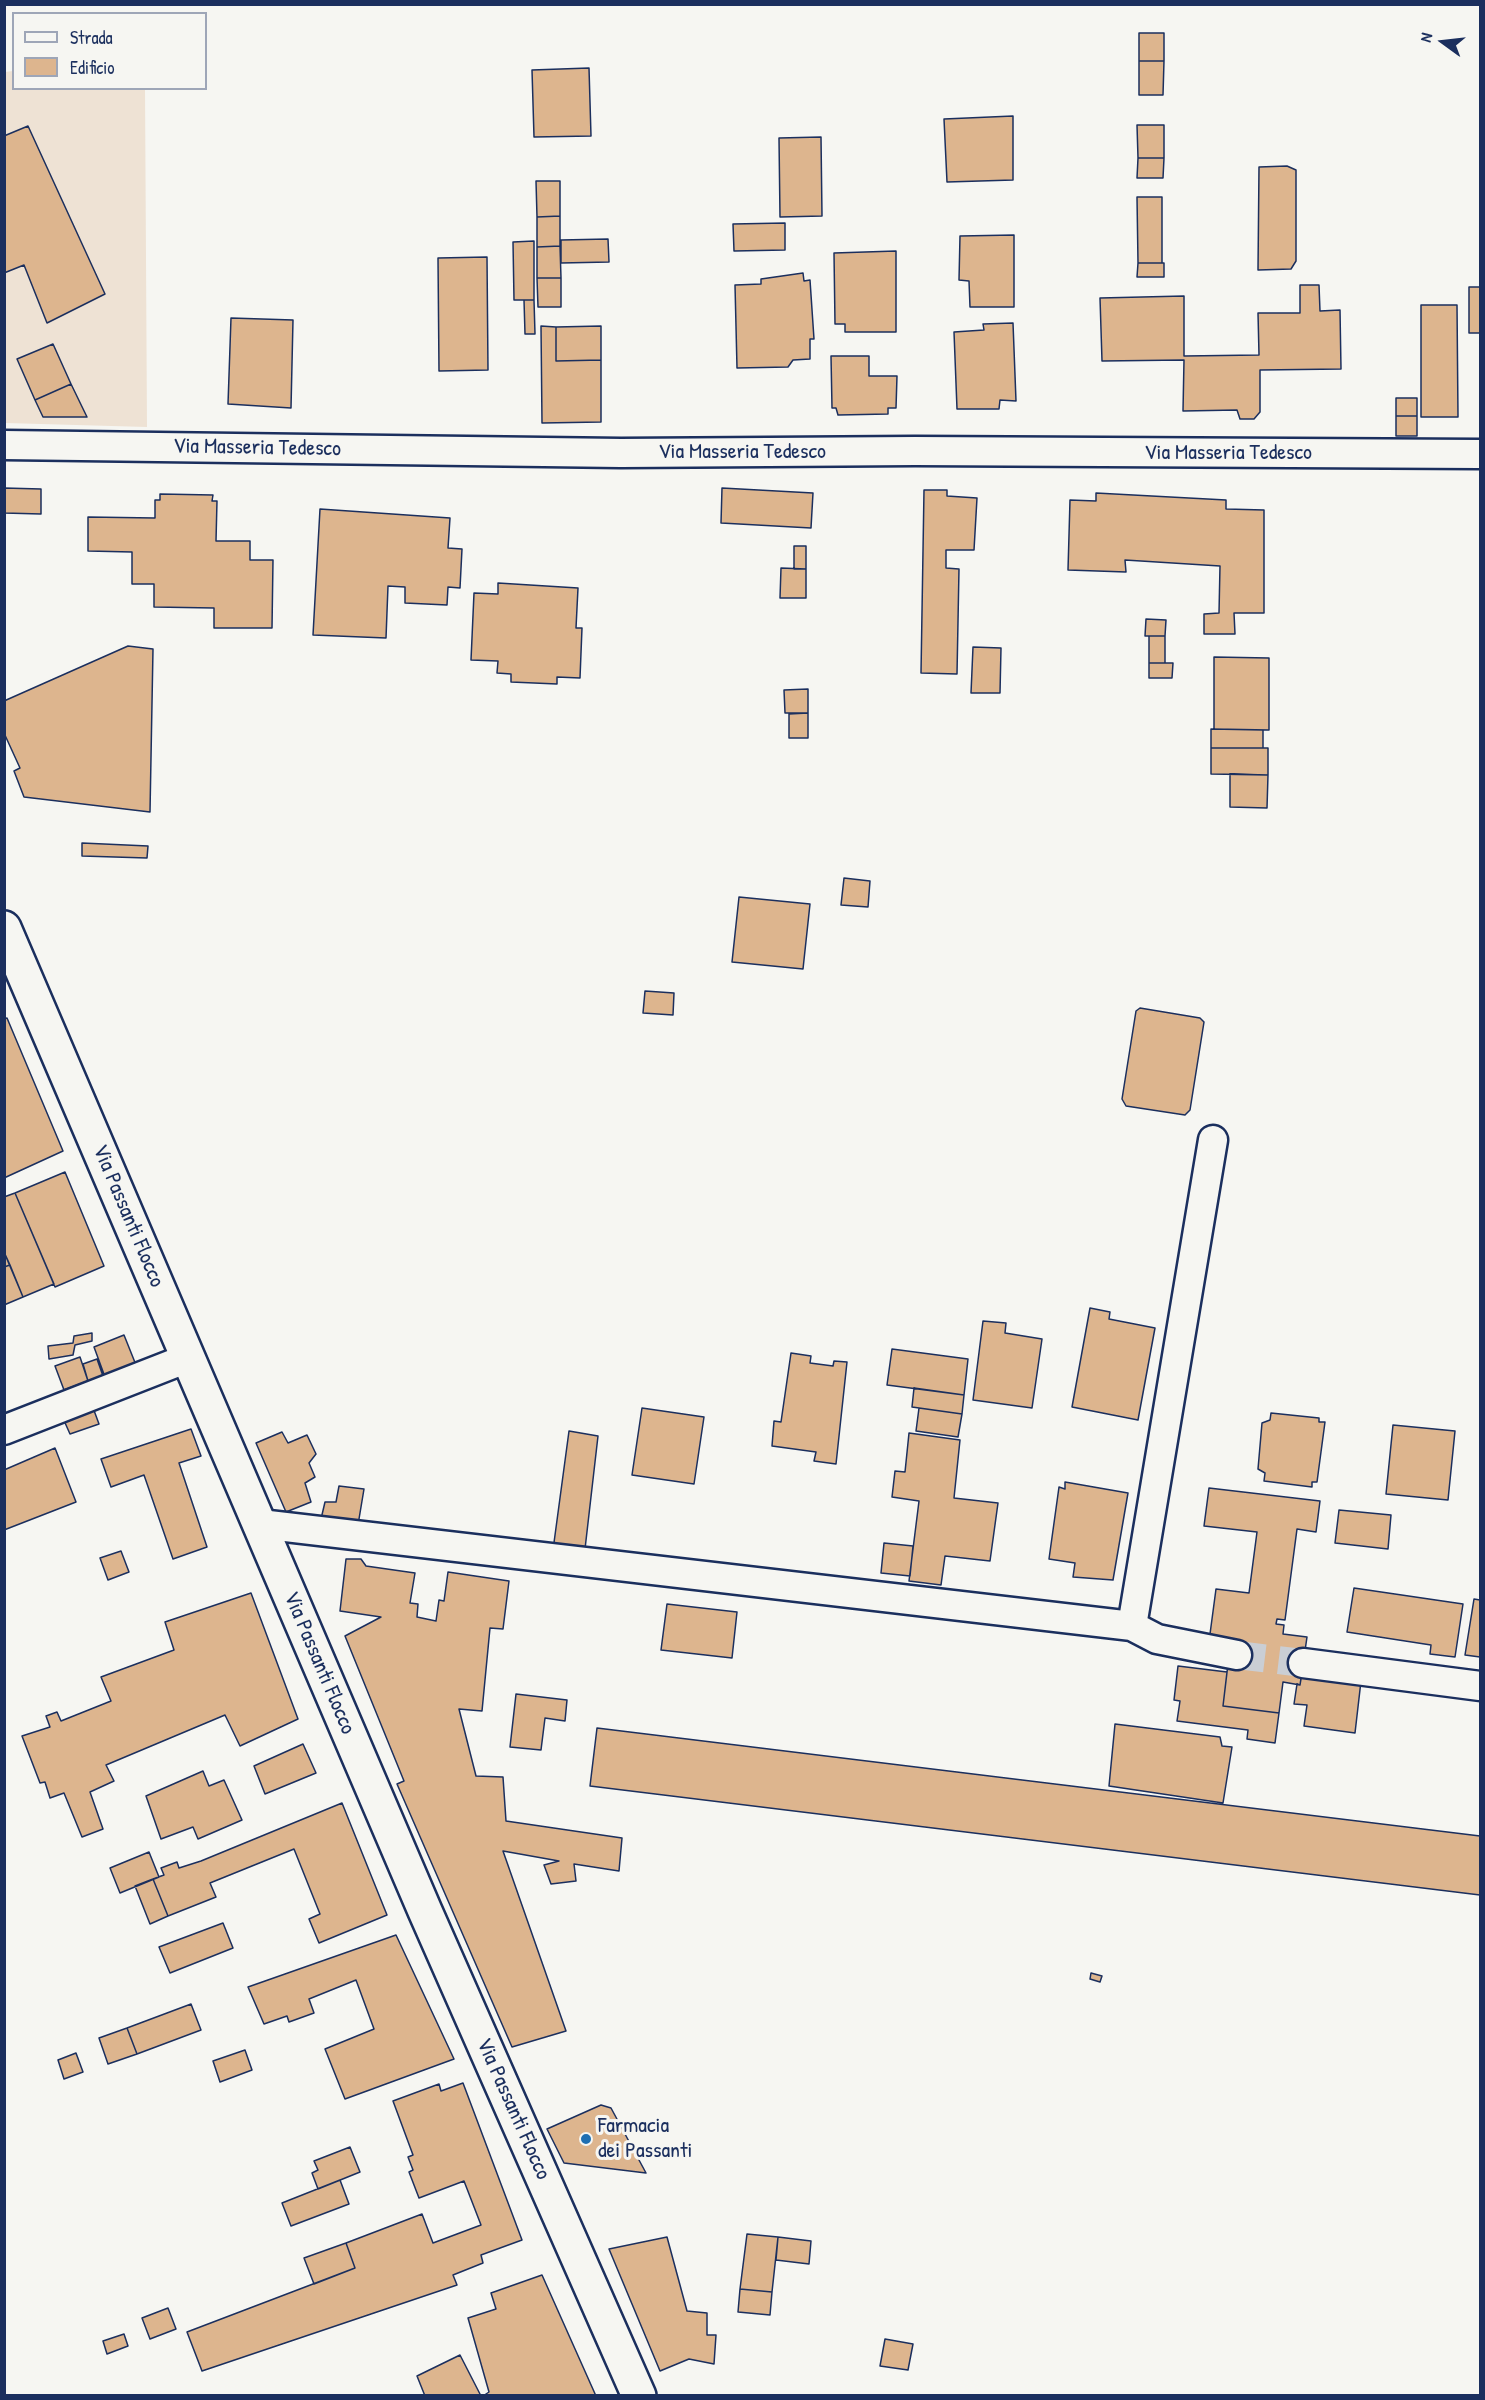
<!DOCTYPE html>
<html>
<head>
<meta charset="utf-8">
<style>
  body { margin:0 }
  #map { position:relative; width:1485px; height:2400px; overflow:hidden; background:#f6f6f2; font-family:"Patrick Hand",sans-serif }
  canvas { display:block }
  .frame { position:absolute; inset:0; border:6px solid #1b2f5e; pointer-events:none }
  .legend { position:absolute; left:12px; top:12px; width:195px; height:78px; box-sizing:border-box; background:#f6f6f2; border:2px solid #9ea6b7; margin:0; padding:8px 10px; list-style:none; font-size:18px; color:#1b2f5e }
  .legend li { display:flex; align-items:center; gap:12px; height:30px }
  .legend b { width:30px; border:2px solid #9ea6b7 }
  .north { position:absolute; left:1413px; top:12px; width:60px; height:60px; -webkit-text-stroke:4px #f6f6f2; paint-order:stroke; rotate:285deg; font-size:16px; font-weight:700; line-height:24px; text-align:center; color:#1b2f5e }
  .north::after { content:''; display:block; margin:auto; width:21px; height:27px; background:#1b2f5e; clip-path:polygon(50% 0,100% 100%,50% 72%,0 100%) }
</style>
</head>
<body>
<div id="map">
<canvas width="1485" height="2400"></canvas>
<div class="frame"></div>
<ul class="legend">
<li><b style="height:8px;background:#f6f6f2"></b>Strada</li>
<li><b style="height:16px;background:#ddb58e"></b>Edificio</li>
</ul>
<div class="north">N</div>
</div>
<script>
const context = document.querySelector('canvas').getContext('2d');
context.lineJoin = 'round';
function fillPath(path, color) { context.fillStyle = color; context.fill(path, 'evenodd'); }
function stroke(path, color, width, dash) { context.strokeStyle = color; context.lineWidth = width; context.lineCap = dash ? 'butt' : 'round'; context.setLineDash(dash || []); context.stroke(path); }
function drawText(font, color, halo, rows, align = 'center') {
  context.font = font + ' "Patrick Hand",sans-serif'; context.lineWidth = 6; context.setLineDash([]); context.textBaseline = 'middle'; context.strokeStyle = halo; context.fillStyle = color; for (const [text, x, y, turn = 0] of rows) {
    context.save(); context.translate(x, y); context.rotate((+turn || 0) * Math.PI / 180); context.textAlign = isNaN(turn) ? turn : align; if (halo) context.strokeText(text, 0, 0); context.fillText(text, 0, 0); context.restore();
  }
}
const built = new Path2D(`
  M 13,71 L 14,88 L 145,89 L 147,427 L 5,423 L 5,72 Z`);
const building = new Path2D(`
  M 1139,33 L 1164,33 L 1164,61 L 1139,61 Z
  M 1139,61 L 1164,61 L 1163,95 L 1139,95 Z
  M 589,68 L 591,136 L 534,137 L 532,70 Z
  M 1013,116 L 1013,180 L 947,182 L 944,119 Z
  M 1137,125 L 1164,125 L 1164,158 L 1138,158 Z
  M 28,126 L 105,294 L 47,323 L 24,265 L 4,273 L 4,136 Z
  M 821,137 L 822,216 L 780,217 L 779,138 Z
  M 1138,158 L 1164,158 L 1163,178 L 1137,178 Z
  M 1287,166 L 1296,170 L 1296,261 L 1291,269 L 1258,270 L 1259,167 Z
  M 536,181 L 560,181 L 560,216 L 537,217 Z
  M 1137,197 L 1162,197 L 1162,263 L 1138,263 Z
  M 560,216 L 560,246 L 537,247 L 537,217 Z
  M 785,223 L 785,250 L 734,251 L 733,224 Z
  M 1014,235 L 1014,307 L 970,307 L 969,281 L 959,280 L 960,236 Z
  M 608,239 L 609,262 L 561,263 L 561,240 Z
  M 534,241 L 534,300 L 514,300 L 513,242 Z
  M 560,246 L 561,278 L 537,278 L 537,247 Z
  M 896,251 L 896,332 L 845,332 L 845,324 L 835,324 L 834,253 Z
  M 487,257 L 488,370 L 439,371 L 438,258 Z
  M 1138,263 L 1164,263 L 1164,277 L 1137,277 Z
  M 803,273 L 804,281 L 810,280 L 814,339 L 810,339 L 810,359 L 793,360 L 788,367 L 737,368 L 735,285 L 761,284 L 761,279 Z
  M 537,278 L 561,278 L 561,307 L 538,307 Z
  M 1300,285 L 1319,285 L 1320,311 L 1340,310 L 1341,369 L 1260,370 L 1260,412 L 1254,419 L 1240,419 L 1237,410 L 1183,411 L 1184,360 L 1102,361 L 1100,298 L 1184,296 L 1184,356 L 1259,355 L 1258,313 L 1300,313 Z
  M 1469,287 L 1480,287 L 1480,333 L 1469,333 Z
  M 524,300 L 534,300 L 535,334 L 525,334 Z
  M 1421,305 L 1457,305 L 1458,417 L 1421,417 Z
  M 231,318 L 293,320 L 291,408 L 228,404 Z
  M 1013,323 L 1016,401 L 1000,400 L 999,409 L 957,409 L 954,332 L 984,330 L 983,324 Z
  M 541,326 L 556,327 L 556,361 L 601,360 L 601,422 L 542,423 Z
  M 601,326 L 601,360 L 556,361 L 556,327 Z
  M 53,344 L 71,384 L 35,400 L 17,359 Z
  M 831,356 L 869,356 L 869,376 L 897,376 L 896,408 L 888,408 L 888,414 L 838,415 L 836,408 L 832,408 Z
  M 71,384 L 87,417 L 43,417 L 35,400 Z
  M 1396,398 L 1417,398 L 1417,416 L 1396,416 Z
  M 1396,416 L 1417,416 L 1417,436 L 1396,436 Z
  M 4,488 L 41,489 L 41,514 L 4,513 Z
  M 722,488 L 813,493 L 811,528 L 721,523 Z
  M 924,490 L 947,490 L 947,496 L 977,498 L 974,550 L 946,550 L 946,568 L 959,569 L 957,674 L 921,673 Z
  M 1096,493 L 1226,500 L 1226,509 L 1264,510 L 1264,613 L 1234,613 L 1235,634 L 1204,634 L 1204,614 L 1219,613 L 1220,566 L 1125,560 L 1126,572 L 1068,570 L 1070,500 L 1096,501 Z
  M 160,494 L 213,495 L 212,501 L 217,501 L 216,541 L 250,541 L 250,560 L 273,560 L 272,628 L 214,628 L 214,608 L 154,607 L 154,584 L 132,584 L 132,552 L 88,551 L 88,517 L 155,518 L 155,500 L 160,500 Z
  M 320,509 L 450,518 L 448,548 L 462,549 L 460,588 L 448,587 L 447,605 L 405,603 L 405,587 L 388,586 L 386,638 L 313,635 Z
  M 794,546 L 806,546 L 806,569 L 794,569 Z
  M 781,568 L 806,569 L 806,598 L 780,598 Z
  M 498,583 L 578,588 L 576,628 L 582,628 L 580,678 L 557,677 L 557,684 L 511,682 L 511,674 L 497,673 L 498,661 L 471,660 L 474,593 L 498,594 Z
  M 1146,619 L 1166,620 L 1165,636 L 1145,636 Z
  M 1149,636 L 1165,636 L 1165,663 L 1149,663 Z
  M 128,646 L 153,649 L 150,812 L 24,797 L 14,771 L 20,768 L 4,733 L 4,701 Z
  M 973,647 L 1001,648 L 1000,693 L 971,693 Z
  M 1214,657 L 1269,658 L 1269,730 L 1214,729 Z
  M 1149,663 L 1173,663 L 1172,678 L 1149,678 Z
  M 808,689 L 808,713 L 785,713 L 784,690 Z
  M 808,713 L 808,738 L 789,738 L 789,714 Z
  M 1211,729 L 1263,730 L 1263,748 L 1211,748 Z
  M 1211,748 L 1268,748 L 1268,775 L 1211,774 Z
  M 1230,774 L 1268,775 L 1267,808 L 1230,807 Z
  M 82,843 L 148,846 L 147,858 L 82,856 Z
  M 844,878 L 870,881 L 868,907 L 841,905 Z
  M 739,897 L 810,904 L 803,969 L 732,962 Z
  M 645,991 L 674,993 L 673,1015 L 643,1013 Z
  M 1140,1008 L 1200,1018 L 1204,1022 L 1190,1110 L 1185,1115 L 1126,1106 L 1122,1099 L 1136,1011 Z
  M 7,1018 L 63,1151 L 4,1178 L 4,1019 Z
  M 65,1172 L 104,1266 L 55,1287 L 15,1193 Z
  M 15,1193 L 54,1284 L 23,1297 L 4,1252 L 4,1197 Z
  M 4,1252 L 10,1265 L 4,1267 Z
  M 10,1265 L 23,1297 L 4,1305 L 4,1267 Z
  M 1090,1308 L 1110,1312 L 1109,1319 L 1155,1328 L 1138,1420 L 1072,1407 Z
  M 983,1321 L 1006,1323 L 1005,1333 L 1042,1339 L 1032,1408 L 973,1400 Z
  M 92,1333 L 92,1341 L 75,1345 L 73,1355 L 49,1359 L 48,1346 L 73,1343 L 74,1336 Z
  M 124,1335 L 136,1365 L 105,1377 L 94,1347 Z
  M 892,1349 L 968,1359 L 964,1395 L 887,1385 Z
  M 791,1353 L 811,1356 L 810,1363 L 833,1366 L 834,1361 L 847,1362 L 836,1464 L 814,1461 L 816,1452 L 772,1446 L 774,1421 L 781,1422 Z
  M 80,1357 L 88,1381 L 64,1390 L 55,1366 Z
  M 97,1359 L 103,1376 L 88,1381 L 83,1364 Z
  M 914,1388 L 964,1395 L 962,1414 L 912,1407 Z
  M 92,1405 L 99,1424 L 70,1434 L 62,1416 Z
  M 642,1408 L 704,1417 L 694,1484 L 632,1475 Z
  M 919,1408 L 962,1414 L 958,1437 L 916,1431 Z
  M 1271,1413 L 1319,1418 L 1319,1422 L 1325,1422 L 1317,1482 L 1312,1482 L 1312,1487 L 1264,1481 L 1265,1473 L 1258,1469 L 1262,1423 L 1270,1420 Z
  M 1393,1425 L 1455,1431 L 1448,1500 L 1386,1494 Z
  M 191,1429 L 201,1456 L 179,1463 L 207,1547 L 173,1559 L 144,1475 L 111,1487 L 101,1459 Z
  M 569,1431 L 598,1436 L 585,1549 L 553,1550 Z
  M 282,1432 L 288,1443 L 307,1435 L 316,1454 L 309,1463 L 315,1477 L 305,1483 L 311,1502 L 286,1512 L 256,1443 Z
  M 909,1433 L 960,1440 L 954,1498 L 998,1503 L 990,1561 L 945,1556 L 941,1585 L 909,1581 L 919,1501 L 892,1497 L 895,1471 L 905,1472 Z
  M 55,1448 L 76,1502 L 4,1530 L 4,1470 Z
  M 1065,1482 L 1128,1493 L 1113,1580 L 1073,1577 L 1075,1563 L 1049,1559 L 1059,1487 L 1065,1489 Z
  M 339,1486 L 364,1489 L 358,1525 L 321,1519 L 325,1502 L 336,1502 Z
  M 1209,1488 L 1320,1501 L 1316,1532 L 1297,1529 L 1285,1620 L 1277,1619 L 1276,1624 L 1284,1625 L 1283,1634 L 1307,1637 L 1300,1685 L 1283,1682 L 1279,1713 L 1223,1706 L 1228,1664 L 1213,1641 L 1214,1635 L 1210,1634 L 1216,1589 L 1249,1593 L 1257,1532 L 1204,1526 Z
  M 1339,1510 L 1391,1515 L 1388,1549 L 1335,1543 Z
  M 884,1543 L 913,1546 L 910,1576 L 881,1573 Z
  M 121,1551 L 129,1572 L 108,1580 L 100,1558 Z
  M 346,1559 L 361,1559 L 366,1566 L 415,1573 L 410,1603 L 418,1604 L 417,1617 L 436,1621 L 439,1600 L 444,1601 L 448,1572 L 509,1581 L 503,1629 L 490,1628 L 482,1711 L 459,1709 L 476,1776 L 503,1777 L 506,1821 L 622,1838 L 619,1871 L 574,1864 L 576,1881 L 551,1884 L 544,1865 L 559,1861 L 503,1851 L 566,2031 L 512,2047 L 397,1784 L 404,1781 L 345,1636 L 381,1617 L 340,1611 Z
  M 1354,1588 L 1463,1604 L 1455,1657 L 1430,1654 L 1431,1645 L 1347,1632 Z
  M 251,1593 L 298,1719 L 240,1746 L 225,1715 L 106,1765 L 114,1781 L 90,1792 L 103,1829 L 82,1837 L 64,1793 L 50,1798 L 45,1782 L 40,1783 L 22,1736 L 50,1727 L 46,1716 L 57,1712 L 61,1721 L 111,1701 L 101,1677 L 174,1650 L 165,1622 Z
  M 1474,1599 L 1480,1600 L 1480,1657 L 1465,1655 Z
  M 667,1604 L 737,1612 L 732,1658 L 661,1650 Z
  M 1178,1666 L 1227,1672 L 1223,1706 L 1279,1713 L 1275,1743 L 1247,1739 L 1248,1730 L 1177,1721 L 1180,1701 L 1174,1700 Z
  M 1302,1673 L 1361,1681 L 1355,1733 L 1304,1726 L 1307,1705 L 1294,1704 L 1297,1684 L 1300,1685 Z
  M 516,1694 L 567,1700 L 565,1721 L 545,1718 L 541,1750 L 510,1747 Z
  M 1115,1724 L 1220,1737 L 1222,1746 L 1232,1747 L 1223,1803 L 1109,1786 Z
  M 597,1728 L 1480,1836 L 1480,1895 L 590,1786 Z
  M 303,1744 L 316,1773 L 265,1794 L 254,1766 Z
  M 203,1771 L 209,1786 L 224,1780 L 242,1820 L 198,1839 L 193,1827 L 161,1839 L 146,1796 Z
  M 342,1803 L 387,1915 L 319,1943 L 309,1919 L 320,1914 L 294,1849 L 210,1883 L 216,1897 L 168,1916 L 153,1879 L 164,1875 L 161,1868 L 177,1862 L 179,1868 L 201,1861 Z
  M 149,1852 L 159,1877 L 120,1893 L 110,1868 Z
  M 153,1879 L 168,1916 L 150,1924 L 135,1886 Z
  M 223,1923 L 233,1948 L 170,1973 L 159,1947 Z
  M 396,1935 L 454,2059 L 345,2099 L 325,2049 L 374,2029 L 356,1980 L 309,1999 L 314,2013 L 289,2022 L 287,2016 L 264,2024 L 248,1987 Z
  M 1091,1973 L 1102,1976 L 1100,1982 L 1090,1979 Z
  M 191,2004 L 201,2030 L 137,2054 L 127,2028 Z
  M 127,2028 L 137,2054 L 108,2064 L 99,2038 Z
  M 245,2050 L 252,2070 L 220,2082 L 213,2061 Z
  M 76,2053 L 83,2072 L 64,2079 L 58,2060 Z
  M 463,2083 L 522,2240 L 481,2255 L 483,2263 L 453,2275 L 457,2285 L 202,2371 L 187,2332 L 355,2268 L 346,2243 L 422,2214 L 433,2243 L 481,2225 L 464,2181 L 419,2198 L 409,2172 L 413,2170 L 408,2157 L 413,2155 L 393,2101 L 439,2084 L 441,2091 Z
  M 601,2105 L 611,2108 L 646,2173 L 564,2163 L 547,2129 Z
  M 350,2147 L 360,2172 L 318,2189 L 312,2173 L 318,2170 L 314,2161 Z
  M 340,2180 L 349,2204 L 291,2226 L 282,2203 Z
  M 747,2234 L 778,2237 L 772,2292 L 740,2289 Z
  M 667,2237 L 687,2311 L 707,2313 L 707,2335 L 716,2335 L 714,2364 L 689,2359 L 660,2371 L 609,2249 Z
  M 778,2237 L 811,2241 L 809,2264 L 776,2260 Z
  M 346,2243 L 355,2268 L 314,2284 L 304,2258 Z
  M 542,2275 L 596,2396 L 483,2396 L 489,2392 L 468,2318 L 496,2309 L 491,2293 Z
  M 740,2289 L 772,2292 L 770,2315 L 738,2312 Z
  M 168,2308 L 176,2329 L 150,2339 L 142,2318 Z
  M 124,2334 L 128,2346 L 107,2354 L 103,2341 Z
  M 885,2339 L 913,2344 L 908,2370 L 880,2366 Z
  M 460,2355 L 481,2396 L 425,2396 L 417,2376 Z`);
const minorTunnel = new Path2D(`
  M 1237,1655 L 1303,1663`);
const minor = new Path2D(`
  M 4,445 L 621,453 L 915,451 L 1480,454
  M 4,1430 L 188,1358
  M 260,1524 L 1132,1626 L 1213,1140
  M 1132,1626 L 1157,1639 L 1237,1655
  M 1303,1663 L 1480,1686`);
const secondary = new Path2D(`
  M 4,928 L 425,1911 L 639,2396`);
const markers = [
  [586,2139,6,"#1f6fb2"]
];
const streetNames = [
  ["Via Masseria Tedesco",257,448,1],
  ["Via Masseria Tedesco",742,452],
  ["Via Masseria Tedesco",1228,453],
  ["Via Passanti Flocco",128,1216,67],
  ["Via Passanti Flocco",319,1663,67],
  ["Via Passanti Flocco",513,2109,66]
];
const poiNames = [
  ["Farmacia",598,2126],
  ["dei Passanti",598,2151]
];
fillPath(built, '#eee2d4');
fillPath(building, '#ddb58e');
stroke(building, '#1b2f5e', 1.5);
stroke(minorTunnel, '#caced4', 28, [28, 14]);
stroke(minor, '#1b2f5e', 33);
stroke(secondary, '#1b2f5e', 38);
stroke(minor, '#f6f6f2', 28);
stroke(secondary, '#f6f6f2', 33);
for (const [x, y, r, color] of markers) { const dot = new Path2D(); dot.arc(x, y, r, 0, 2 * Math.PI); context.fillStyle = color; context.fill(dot); stroke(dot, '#f6f6f2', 2); }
drawText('22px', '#1b2f5e', '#f6f6f2', streetNames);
drawText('22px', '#1b2f5e', '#f6f6f2', poiNames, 'left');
</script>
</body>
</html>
